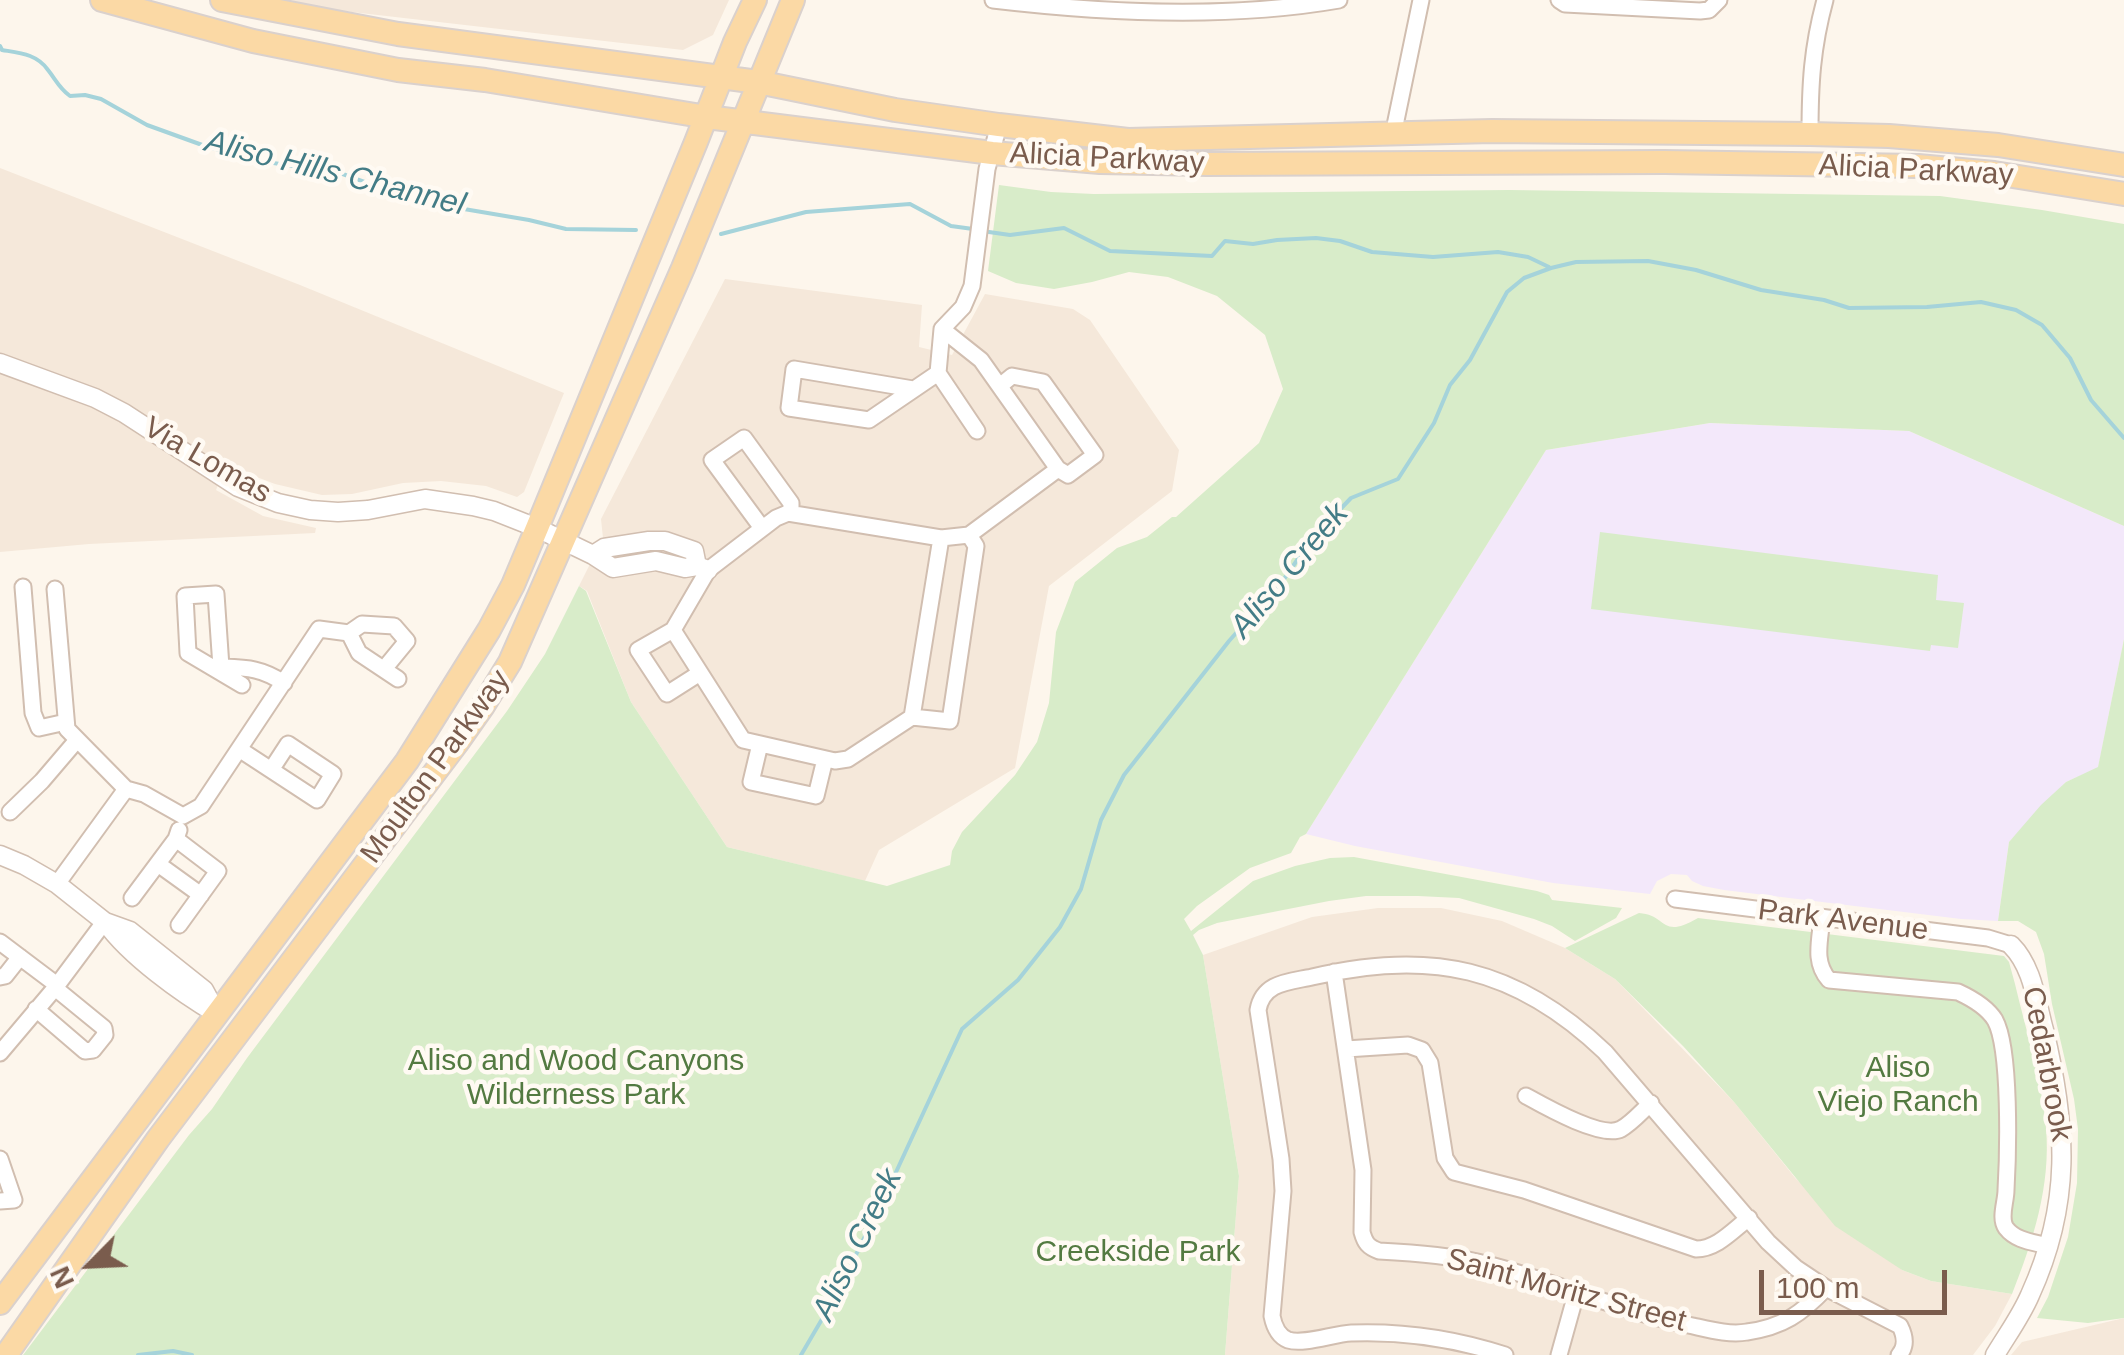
<!DOCTYPE html>
<html>
<head>
<meta charset="utf-8">
<style>
  body { margin:0 }
  #map { position:relative; width:2124px; height:1355px; overflow:hidden; background:#fdf6ec; font-family:Helvetica,sans-serif }
  canvas { display:block }
  .north { position:absolute; left:40px; top:1215px; width:100px; height:100px; -webkit-text-stroke:8px #fffaf3; paint-order:stroke; rotate:246deg; font-size:28px; font-weight:700; line-height:40px; text-align:center; color:#7a5c4d }
  .north::after { content:''; display:block; margin:auto; width:35px; height:45px; background:#7a5c4d; clip-path:polygon(50% 0,100% 100%,50% 72%,0 100%) }
  .scale { position:absolute; left:1759px; top:1270px; width:188px; height:45px; box-sizing:border-box; border:5px solid #7a5c4d; border-top:0; padding-left:12px; font-size:30px; line-height:35px; white-space:nowrap; color:#7a5c4d; -webkit-text-stroke:8px #fffaf3; paint-order:stroke }
</style>
</head>
<body>
<div id="map">
<canvas width="2124" height="1355"></canvas>
<div class="north">N</div>
<div class="scale">100 m</div>
</div>
<script>
const context = document.querySelector('canvas').getContext('2d');
context.lineJoin = 'round';
function fillPath(path, color) { context.fillStyle = color; context.fill(path, 'evenodd'); }
function stroke(path, color, width, dash) { context.strokeStyle = color; context.lineWidth = width; context.lineCap = dash ? 'butt' : 'round'; context.setLineDash(dash || []); context.stroke(path); }
function drawText(font, color, halo, rows, align = 'center') {
  context.font = font + ' Helvetica,sans-serif'; context.lineWidth = 9; context.setLineDash([]); context.textBaseline = 'middle'; context.strokeStyle = halo; context.fillStyle = color; for (const [text, x, y, turn = 0] of rows) {
    context.save(); context.translate(x, y); context.rotate((+turn || 0) * Math.PI / 180); context.textAlign = isNaN(turn) ? turn : align; if (halo) context.strokeText(text, 0, 0); context.fillText(text, 0, 0); context.restore();
  }
}
const residential = new Path2D(`
  M 288,0 L 729,0 L 713,35 L 683,50 L 334,10 Z
  M 0,168 L 300,285 L 564,393 L 524,492 L 517,497 L 486,486 L 441,481 L 403,483 L 352,494 L 322,495 L 275,484 L 254,476 L 228,461 L 216,490 L 263,516 L 316,528 L 315,533 L 89,544 L 0,552 Z
  M 725,279 L 922,305 L 919,347 L 952,355 L 985,294 L 1073,309 L 1090,320 L 1179,450 L 1172,491 L 1049,586 L 1015,768 L 879,850 L 865,881 L 727,847 L 631,702 L 587,591 L 579,586 L 603,538 L 601,519 Z
  M 1378,908 L 1441,908 L 1502,921 L 1565,948 L 1615,979 L 1734,1102 L 1796,1179 L 1902,1270 L 1931,1281 L 2012,1294 L 1995,1326 L 1973,1355 L 1225,1355 L 1239,1176 L 1203,955 L 1312,917 Z
  M 2124,1318 L 2124,1355 L 2011,1355 L 2022,1342 Z`);
const education = new Path2D(`
  M 1710,423 L 1909,431 L 2124,526 L 2124,639 L 2098,768 L 2066,782 L 2009,842 L 1998,921 L 1961,919 L 1724,890 L 1703,886 L 1692,881 L 1687,875 L 1671,874 L 1657,881 L 1650,894 L 1553,883 L 1355,846 L 1306,834 L 1546,450 Z`);
const green = new Path2D(`
  M 999,185 L 1051,192 L 1094,194 L 1509,190 L 1940,196 L 2042,210 L 2124,224 L 2124,526 L 1909,431 L 1710,423 L 1546,450 L 1306,834 L 1300,837 L 1291,853 L 1250,868 L 1197,906 L 1184,919 L 1191,931 L 1253,881 L 1295,866 L 1330,858 L 1354,857 L 1537,891 L 1549,895 L 1552,900 L 1622,908 L 1616,918 L 1575,941 L 1552,926 L 1534,919 L 1459,898 L 1418,896 L 1366,896 L 1329,901 L 1217,923 L 1199,930 L 1193,935 L 1203,955 L 1239,1176 L 1225,1355 L 23,1355 L 189,1135 L 212,1109 L 247,1058 L 507,711 L 545,654 L 579,586 L 586,591 L 631,702 L 727,847 L 887,886 L 950,865 L 952,851 L 962,832 L 1015,775 L 1037,742 L 1049,703 L 1056,632 L 1075,582 L 1117,548 L 1147,537 L 1172,517 L 1176,517 L 1259,443 L 1283,389 L 1265,335 L 1217,296 L 1168,277 L 1129,272 L 1092,282 L 1054,289 L 1016,283 L 988,271 Z
  M 1600,532 L 1938,575 L 1936,600 L 1964,603 L 1958,648 L 1931,645 L 1930,651 L 1591,609 Z
  M 2124,639 L 2124,1318 L 2088,1323 L 2037,1318 L 2048,1297 L 2068,1237 L 2077,1183 L 2078,1129 L 2074,1099 L 2052,1004 L 2044,954 L 2036,932 L 2018,921 L 1998,921 L 2009,842 L 2041,805 L 2066,782 L 2098,767 Z
  M 1639,913 C 1668,915 1660,940 1698,918 L 2004,956 L 2009,962 L 2015,984 C 2026,1031 2042,1080 2046,1128 C 2051,1186 2033,1241 2012,1294 L 1931,1281 L 1902,1270 L 1835,1226 L 1734,1102 L 1683,1046 L 1615,979 L 1565,948 Z`);
const stream = new Path2D(`
  M 0,46 L 2,50 C 20,53 37,54 48,70 C 56,80 59,88 70,96 L 85,95 L 101,99 L 147,125 L 205,146 L 260,161 L 340,173 L 378,187 L 458,208 L 529,220 L 566,229 L 636,230
  M 982,231 L 1010,235 L 1064,228 L 1110,251 L 1212,256 L 1225,241 L 1253,244 L 1277,240 L 1316,238 L 1340,241 L 1372,252 L 1433,257 L 1498,252 L 1528,257 L 1549,267
  M 721,234 L 806,212 L 910,204 L 951,226 L 973,229
  M 138,1355 L 173,1351 L 192,1355
  M 801,1355 L 835,1297 L 885,1196 L 962,1029 L 1018,980 L 1060,927 L 1081,889 L 1101,820 L 1124,775 L 1229,641 L 1284,579 L 1311,540 L 1351,498 L 1398,479 L 1434,423 L 1450,385 L 1470,360 L 1507,292 L 1524,278 L 1551,268 L 1576,262 L 1648,261 L 1696,270 L 1761,290 L 1824,300 L 1849,308 L 1927,307 L 1981,302 L 2016,310 L 2042,325 L 2070,358 L 2091,400 L 2124,438`);
const minor = new Path2D(`
  M 993,0 C 1103,13 1230,19 1339,0
  M 1559,0 L 1565,4 L 1700,11 L 1709,10 L 1719,0
  M 1810,134 C 1810,84 1812,48 1825,0
  M 1393,135 L 1421,0
  M 942,329 L 981,360 L 1058,469
  M 938,373 L 977,431
  M 913,389 L 794,369 L 789,408 L 869,420 L 938,373 L 942,329 L 963,307 L 972,286 L 987,169 L 999,125
  M 788,513 L 941,538 L 969,535 L 976,546 L 950,721 L 912,717 L 848,759 L 835,761 L 743,740 L 673,630 L 708,570 L 776,518 Z
  M 762,528 L 712,460 L 744,438 L 791,503 L 791,513
  M 969,535 L 1058,469 L 1068,475 L 1095,455 L 1043,382 L 1012,376 L 1001,385
  M 23,587 L 33,713 L 39,728 L 66,722
  M 55,589 L 67,729 L 126,789 L 144,794 L 183,816
  M 673,630 L 638,650 L 667,694 L 700,673
  M 349,633 L 359,653 L 398,679
  M 221,667 L 216,594 L 185,596 L 188,653 L 242,685
  M 220,672 L 221,667 C 248,668 261,668 284,683
  M 912,717 L 941,538
  M 760,744 L 751,782 L 816,796 L 825,759
  M 239,749 L 317,800 L 333,774 L 288,744 L 271,770
  M 10,812 L 42,781 L 77,740
  M 183,816 L 201,806 L 319,629 L 349,633 L 362,624 L 394,626 L 407,641 L 384,669
  M 176,839 L 218,871 L 179,925
  M 158,864 L 201,895
  M 57,884 L 126,789
  M 132,898 L 176,839 L 179,830
  M 1675,899 L 1988,938 L 2011,945
  M 1822,918 C 1820,941 1813,962 1829,980 L 1958,992 C 1971,998 1987,1007 1995,1020 C 2011,1049 2008,1155 2006,1190 C 2006,1202 1999,1218 2006,1228 C 2016,1241 2033,1242 2048,1246
  M 0,942 L 57,985
  M 1334,972 L 1363,1170 L 1362,1232 C 1365,1243 1368,1247 1379,1251 C 1417,1253 1456,1256 1494,1266 C 1561,1284 1625,1313 1693,1326 C 1711,1330 1730,1335 1747,1332 C 1783,1327 1801,1314 1826,1288
  M 0,977 L 5,976 L 20,957
  M 36,1009 L 85,1051 L 93,1050 L 105,1035 L 104,1028 L 55,988
  M 1346,1049 L 1408,1045 L 1422,1050 L 1430,1063 L 1445,1158 L 1454,1172 L 1524,1190 L 1696,1249 C 1717,1249 1733,1230 1749,1218
  M 0,1053 L 55,988 L 105,921
  M 1526,1096 C 1544,1106 1602,1139 1621,1129 C 1632,1123 1642,1111 1651,1103
  M 0,1159 L 14,1200 L 0,1201
  M 1505,1355 C 1453,1338 1405,1331 1351,1333 C 1333,1334 1304,1345 1288,1340 C 1278,1336 1274,1326 1272,1316 L 1283,1191 L 1281,1159 L 1258,1010 C 1263,982 1289,982 1312,977 C 1430,949 1516,967 1605,1052 L 1768,1242 L 1796,1268 L 1826,1288 L 1900,1326 C 1905,1336 1907,1346 1899,1355
  M 1559,1355 L 1576,1294`);
const tertiary = new Path2D(`
  M 0,363 L 95,398 L 124,413 L 238,487 L 278,503 L 310,510 L 338,512 L 368,510 L 425,499 L 473,506 L 494,511 L 537,528 L 593,555 L 613,568 L 656,561 L 685,568 L 697,566 L 708,570
  M 593,555 L 604,548 L 649,541 L 665,541 L 694,551 L 697,566
  M 0,855 L 24,865 L 57,884 L 105,922 L 130,931 L 204,990 L 217,1014
  M 106,923 C 130,956 181,993 217,1014
  M 1995,1355 C 2007,1335 2021,1316 2030,1295 C 2072,1203 2067,1126 2044,1030 C 2036,1001 2033,967 2011,945`);
const primary = new Path2D(`
  M 102,0 L 253,41 L 398,70 L 485,80 L 707,117 L 992,153 L 1100,162 L 1207,164 L 1664,162 L 1918,166 L 1994,173 L 2124,194
  M 222,0 L 398,34 L 758,82 L 895,110 L 999,125 L 1128,140 L 1492,131 L 1810,134 L 1889,136 L 1998,145 L 2124,165
  M 0,1303 L 407,761 L 489,630 L 513,585 L 537,528 L 696,142 L 735,42 L 755,0
  M 6,1355 L 158,1139 L 457,743 L 483,706 L 510,662 L 683,268 L 793,0`);
const streetNames = [
  ["Alicia Parkway",1107,159,3],
  ["Alicia Parkway",1916,171,3],
  ["Via Lomas",207,461,30],
  ["Moulton Parkway",436,767,-54],
  ["Park Avenue",1843,921,7],
  ["Cedarbrook",2046,1064,79],
  ["Saint Moritz Street",1566,1291,15]
];
const parkNames = [
  ["Aliso and Wood Canyons",576,1062],
  ["Wilderness Park",576,1096],
  ["Aliso",1898,1069],
  ["Viejo Ranch",1898,1103],
  ["Creekside Park",1138,1253]
];
const waterNames = [
  ["Aliso Hills Channel",335,174,14],
  ["Aliso Creek",1290,571,-50],
  ["Aliso Creek",858,1245,-64]
];
fillPath(residential, '#f5e8da');
fillPath(education, '#f3e8fa');
fillPath(green, '#d8ecc9');
stroke(stream, '#a5d3da', 4);
stroke(minor, '#d1beb0', 19);
stroke(tertiary, '#d1beb0', 21);
stroke(primary, '#dad1cd', 26);
stroke(minor, '#fff', 15);
stroke(tertiary, '#fff', 18);
stroke(primary, '#fbd9a5', 22);
drawText('30px', '#7a5c4d', '#fffaf3', streetNames);
drawText('30px', '#537a41', '#fffaf3', parkNames);
drawText('italic 32px', '#437c86', '#fffaf3', waterNames);
</script>
</body>
</html>
